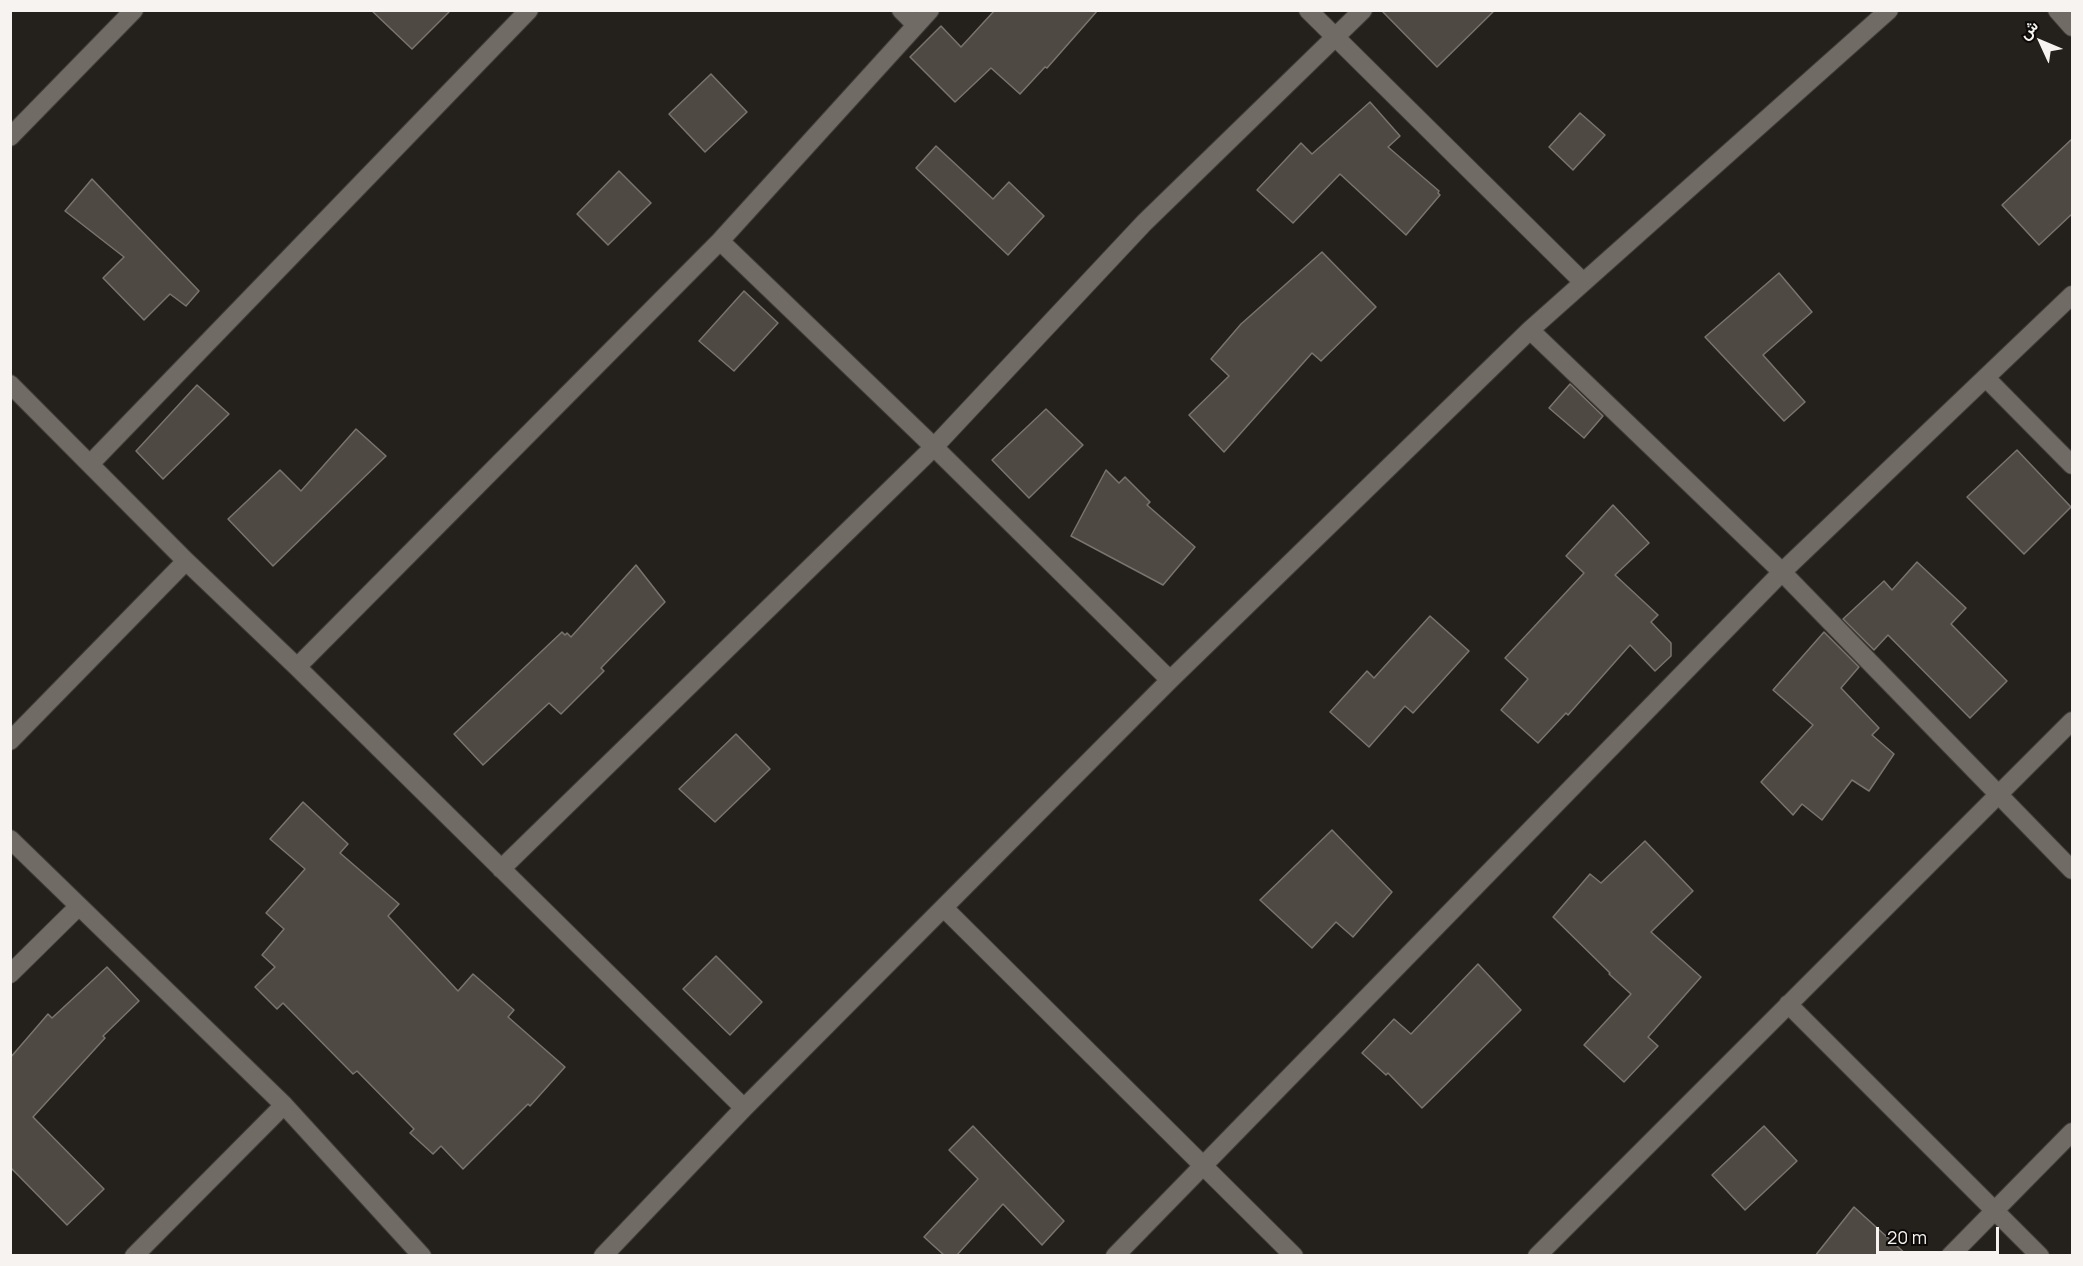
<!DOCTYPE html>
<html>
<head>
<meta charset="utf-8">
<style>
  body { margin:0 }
  #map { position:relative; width:2083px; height:1266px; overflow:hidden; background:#24201b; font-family:Manrope,Vazirmatn,sans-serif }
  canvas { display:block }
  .frame { position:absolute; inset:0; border:12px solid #f6f3f0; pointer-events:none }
  .north { position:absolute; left:2011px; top:12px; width:60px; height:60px; -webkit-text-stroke:4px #0c0a08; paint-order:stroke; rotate:314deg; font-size:16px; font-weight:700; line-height:24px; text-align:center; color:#f6f3f0 }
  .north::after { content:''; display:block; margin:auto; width:21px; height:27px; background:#f6f3f0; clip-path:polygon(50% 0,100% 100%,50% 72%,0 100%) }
  .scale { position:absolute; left:1876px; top:1227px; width:123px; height:27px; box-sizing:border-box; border:3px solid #f6f3f0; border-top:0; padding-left:8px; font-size:18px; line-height:21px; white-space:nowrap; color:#f6f3f0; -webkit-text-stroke:4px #0c0a08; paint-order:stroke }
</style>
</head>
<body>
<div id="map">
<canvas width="2083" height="1266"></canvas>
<div class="frame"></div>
<div class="north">ش</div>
<div class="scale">20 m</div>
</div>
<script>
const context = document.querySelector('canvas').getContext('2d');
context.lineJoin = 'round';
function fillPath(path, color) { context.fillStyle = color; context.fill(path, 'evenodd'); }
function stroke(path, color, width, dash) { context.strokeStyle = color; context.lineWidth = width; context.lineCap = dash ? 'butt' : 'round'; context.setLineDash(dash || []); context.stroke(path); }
const building = new Path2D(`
  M 371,10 L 451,10 L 412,49 Z
  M 995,10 L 1098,10 L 1047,68 L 1045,67 L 1020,94 L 991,68 L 955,102 L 910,57 L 941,26 L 961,47 Z
  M 1381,10 L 1495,10 L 1437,67 Z
  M 711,74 L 747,112 L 705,152 L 669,114 Z
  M 1370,102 L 1400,136 L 1388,147 L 1439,191 L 1438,193 L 1440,195 L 1406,235 L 1340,174 L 1293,223 L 1257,190 L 1301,143 L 1312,154 Z
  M 1580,113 L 1605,135 L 1573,170 L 1549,147 Z
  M 2073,138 L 2073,213 L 2039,245 L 2002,205 Z
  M 936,146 L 993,199 L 1009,182 L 1044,216 L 1008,255 L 916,168 Z
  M 619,171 L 651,203 L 608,245 L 577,214 Z
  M 92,179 L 199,291 L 186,306 L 170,294 L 144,320 L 103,278 L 124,257 L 65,211 Z
  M 1322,252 L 1376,307 L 1321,361 L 1312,353 L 1224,452 L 1189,415 L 1229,376 L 1211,359 L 1241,324 Z
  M 1779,273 L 1812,312 L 1763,355 L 1805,402 L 1784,421 L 1705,337 Z
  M 744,291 L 778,323 L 734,371 L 699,341 Z
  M 1570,384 L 1603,416 L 1584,438 L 1549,408 Z
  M 197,385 L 229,414 L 163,479 L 136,451 Z
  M 1046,409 L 1083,445 L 1029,498 L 992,460 Z
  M 356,429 L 386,456 L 273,566 L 228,519 L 280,470 L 301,491 Z
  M 2017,450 L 2071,507 L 2024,554 L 1967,497 Z
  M 1106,470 L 1119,483 L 1125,477 L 1150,502 L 1147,505 L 1195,547 L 1163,585 L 1071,536 Z
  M 1613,505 L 1649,543 L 1615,575 L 1658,615 L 1651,622 L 1671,643 L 1671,656 L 1655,671 L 1630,645 L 1568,715 L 1566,713 L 1538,743 L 1501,710 L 1528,679 L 1505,658 L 1584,573 L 1566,556 Z
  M 1917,562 L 1966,608 L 1951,624 L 2007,681 L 1970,718 L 1888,635 L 1874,650 L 1843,619 L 1884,581 L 1892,590 Z
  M 636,565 L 665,602 L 601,668 L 604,671 L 561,714 L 549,703 L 483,765 L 454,734 L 562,632 L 565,635 L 567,633 L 571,637 Z
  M 1430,616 L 1469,651 L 1413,713 L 1405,706 L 1369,747 L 1330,712 L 1367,671 L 1374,678 Z
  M 1824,632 L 1859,667 L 1841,688 L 1879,728 L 1872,735 L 1894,754 L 1869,791 L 1852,780 L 1822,820 L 1802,804 L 1793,815 L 1761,782 L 1813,725 L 1773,690 Z
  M 736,734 L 770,769 L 715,822 L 679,789 Z
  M 303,802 L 348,844 L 340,853 L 399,904 L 388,916 L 458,991 L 473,974 L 514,1010 L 508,1017 L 565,1067 L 530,1106 L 528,1104 L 463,1169 L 441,1146 L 433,1154 L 410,1133 L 414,1129 L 357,1071 L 353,1074 L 283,1003 L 277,1009 L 255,987 L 275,967 L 262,955 L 284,929 L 266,913 L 305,869 L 270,839 Z
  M 1332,830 L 1392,892 L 1353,937 L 1336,922 L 1312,948 L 1260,900 Z
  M 1645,841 L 1693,891 L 1651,932 L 1701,977 L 1648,1037 L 1658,1046 L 1624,1082 L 1584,1045 L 1631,994 L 1609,974 L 1610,973 L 1553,917 L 1590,874 L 1601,883 Z
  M 716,956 L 762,1002 L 730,1035 L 683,989 Z
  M 1478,964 L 1521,1010 L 1422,1108 L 1388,1073 L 1386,1075 L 1362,1053 L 1394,1019 L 1411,1034 Z
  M 107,967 L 139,1001 L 103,1036 L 105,1038 L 33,1117 L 104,1189 L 67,1225 L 10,1167 L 10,1058 L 48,1014 L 52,1018 Z
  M 973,1126 L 1064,1221 L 1042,1245 L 1003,1204 L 956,1256 L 945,1256 L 924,1237 L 978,1179 L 949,1150 Z
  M 1764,1126 L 1797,1161 L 1745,1210 L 1712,1175 Z
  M 1854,1207 L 1908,1256 L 1815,1256 Z`);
const minor = new Path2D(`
  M 901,10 L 916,25
  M 1308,10 L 1583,282
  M 2057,10 L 2072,27
  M 10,137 L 134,10
  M 720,241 L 934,447 L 1170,680
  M 1530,330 L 1782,572 L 2072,870
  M 1986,378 L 2072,465
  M 10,384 L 186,561 L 297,667 L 744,1108
  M 90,464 L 529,10
  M 297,667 L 720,241 L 930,10
  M 10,741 L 186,561
  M 10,839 L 284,1105 L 422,1256
  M 501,869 L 934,447 L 1144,223 L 1363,10
  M 944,908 L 1294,1256
  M 10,974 L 79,906
  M 1788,1004 L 2040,1256
  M 134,1256 L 284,1105
  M 603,1256 L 744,1108 L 1170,680 L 1530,330 L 1889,10
  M 1115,1256 L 1782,572 L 2072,295
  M 1537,1256 L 2072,721
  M 1950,1256 L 2072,1132`);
fillPath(building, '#4e4943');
stroke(building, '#79746e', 1.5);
stroke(minor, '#403d39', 20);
stroke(minor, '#706b65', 18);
</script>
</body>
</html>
